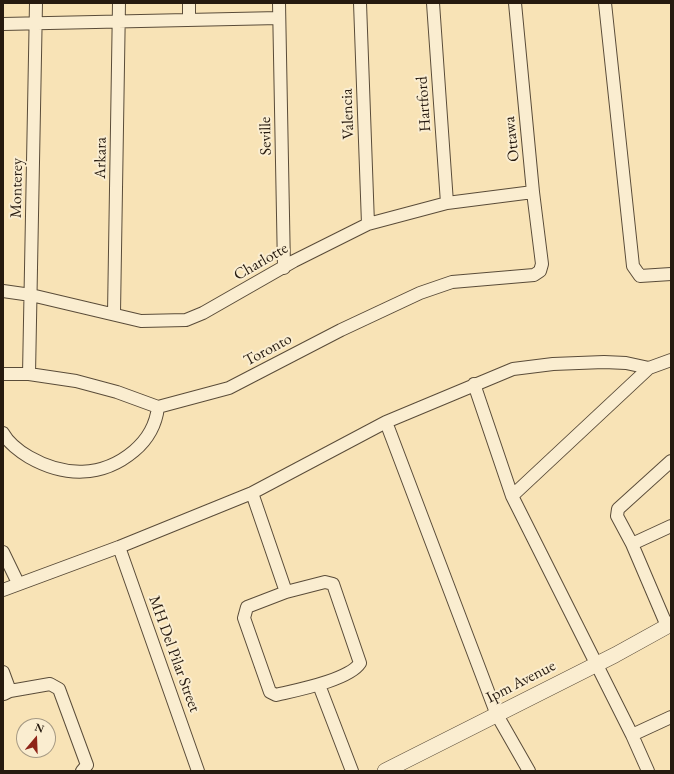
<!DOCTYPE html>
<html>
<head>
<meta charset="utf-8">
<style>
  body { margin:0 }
  #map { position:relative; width:674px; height:774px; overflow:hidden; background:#f8e3b6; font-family:"EB Garamond",serif }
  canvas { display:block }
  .frame { position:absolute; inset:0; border:4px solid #261a0f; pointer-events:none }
  .north { position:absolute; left:16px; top:718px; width:40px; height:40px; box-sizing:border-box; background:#faedd0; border:1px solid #a59983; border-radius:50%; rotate:19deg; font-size:11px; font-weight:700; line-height:16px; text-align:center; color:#261a0f }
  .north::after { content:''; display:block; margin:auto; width:14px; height:18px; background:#8f2418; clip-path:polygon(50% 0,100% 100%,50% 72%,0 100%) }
</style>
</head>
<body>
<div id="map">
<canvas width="674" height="774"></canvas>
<div class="frame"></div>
<div class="north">N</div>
</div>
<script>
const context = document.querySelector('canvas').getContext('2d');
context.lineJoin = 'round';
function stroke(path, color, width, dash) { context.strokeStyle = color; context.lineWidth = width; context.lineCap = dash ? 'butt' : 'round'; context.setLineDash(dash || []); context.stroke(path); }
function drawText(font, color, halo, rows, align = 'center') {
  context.font = font + ' "EB Garamond",serif'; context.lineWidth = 4; context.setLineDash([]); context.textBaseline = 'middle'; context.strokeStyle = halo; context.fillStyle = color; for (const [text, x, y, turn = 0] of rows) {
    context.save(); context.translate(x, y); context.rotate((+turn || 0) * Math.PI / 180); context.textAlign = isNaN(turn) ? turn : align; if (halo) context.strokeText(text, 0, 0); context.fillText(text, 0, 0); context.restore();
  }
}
const minor = new Path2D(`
  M 279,3 L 284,268
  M 360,3 L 368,224
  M 433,3 L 447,203
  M 605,3 L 633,266 L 640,276 L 671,274
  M 189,20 L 189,3
  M 3,24 L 279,18
  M 3,291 L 31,295 L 141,321 L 186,320 L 203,313 L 294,261 L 368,224 L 447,203 L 533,192
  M 114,313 L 119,3
  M 3,374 L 29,374 L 76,381 L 117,392 L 158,407 L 229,388 L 341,330 L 420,293 L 452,282 L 534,275 L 540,271 L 542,264 L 533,192 L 515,3
  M 29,374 L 36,3
  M 474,384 L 512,496 L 632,735 L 648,771
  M 386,422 L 497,715 L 529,771
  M 3,433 C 9,444 19,451 29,457 C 64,477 102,478 134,451 C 147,440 156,425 158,407
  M 252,493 L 286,592
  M 512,496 L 649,368
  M 632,544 L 671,526
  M 119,547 L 198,771
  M 3,552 L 18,583
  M 325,582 L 333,584 L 360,663 C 349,680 297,690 276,695 L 270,692 L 244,618 L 247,607 L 286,592 Z
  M 3,590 L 119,547 L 252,493 L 386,422 L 513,369 L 553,364 L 604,362 L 626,363 L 649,368 L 671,360
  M 667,626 L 632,544 L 617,516 L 618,509 L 671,461
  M 3,672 L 10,691 L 4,694
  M 319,685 L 352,771
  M 10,691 L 50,684 L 59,689 L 87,765 L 82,771
  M 632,735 L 671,717`);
const tertiary = new Path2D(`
  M 385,771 L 615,655 L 671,624`);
const streetNames = [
  ["Hartford",424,104,-94],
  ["Valencia",348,114,-92],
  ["Seville",266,136,-91],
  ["Ottawa",512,139,-96],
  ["Arkara",101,158,-89],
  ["Monterey",17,188,-89],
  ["Charlotte",261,262,-30],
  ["Toronto",268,350,-28],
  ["MH Del Pilar Street",174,654,70],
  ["Ipm Avenue",521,682,-27]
];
stroke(minor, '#5a4c39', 14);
stroke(tertiary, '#5a4c39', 16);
stroke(minor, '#faedd0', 12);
stroke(tertiary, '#faedd0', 15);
drawText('16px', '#261a0f', '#faedd0', streetNames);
</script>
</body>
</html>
